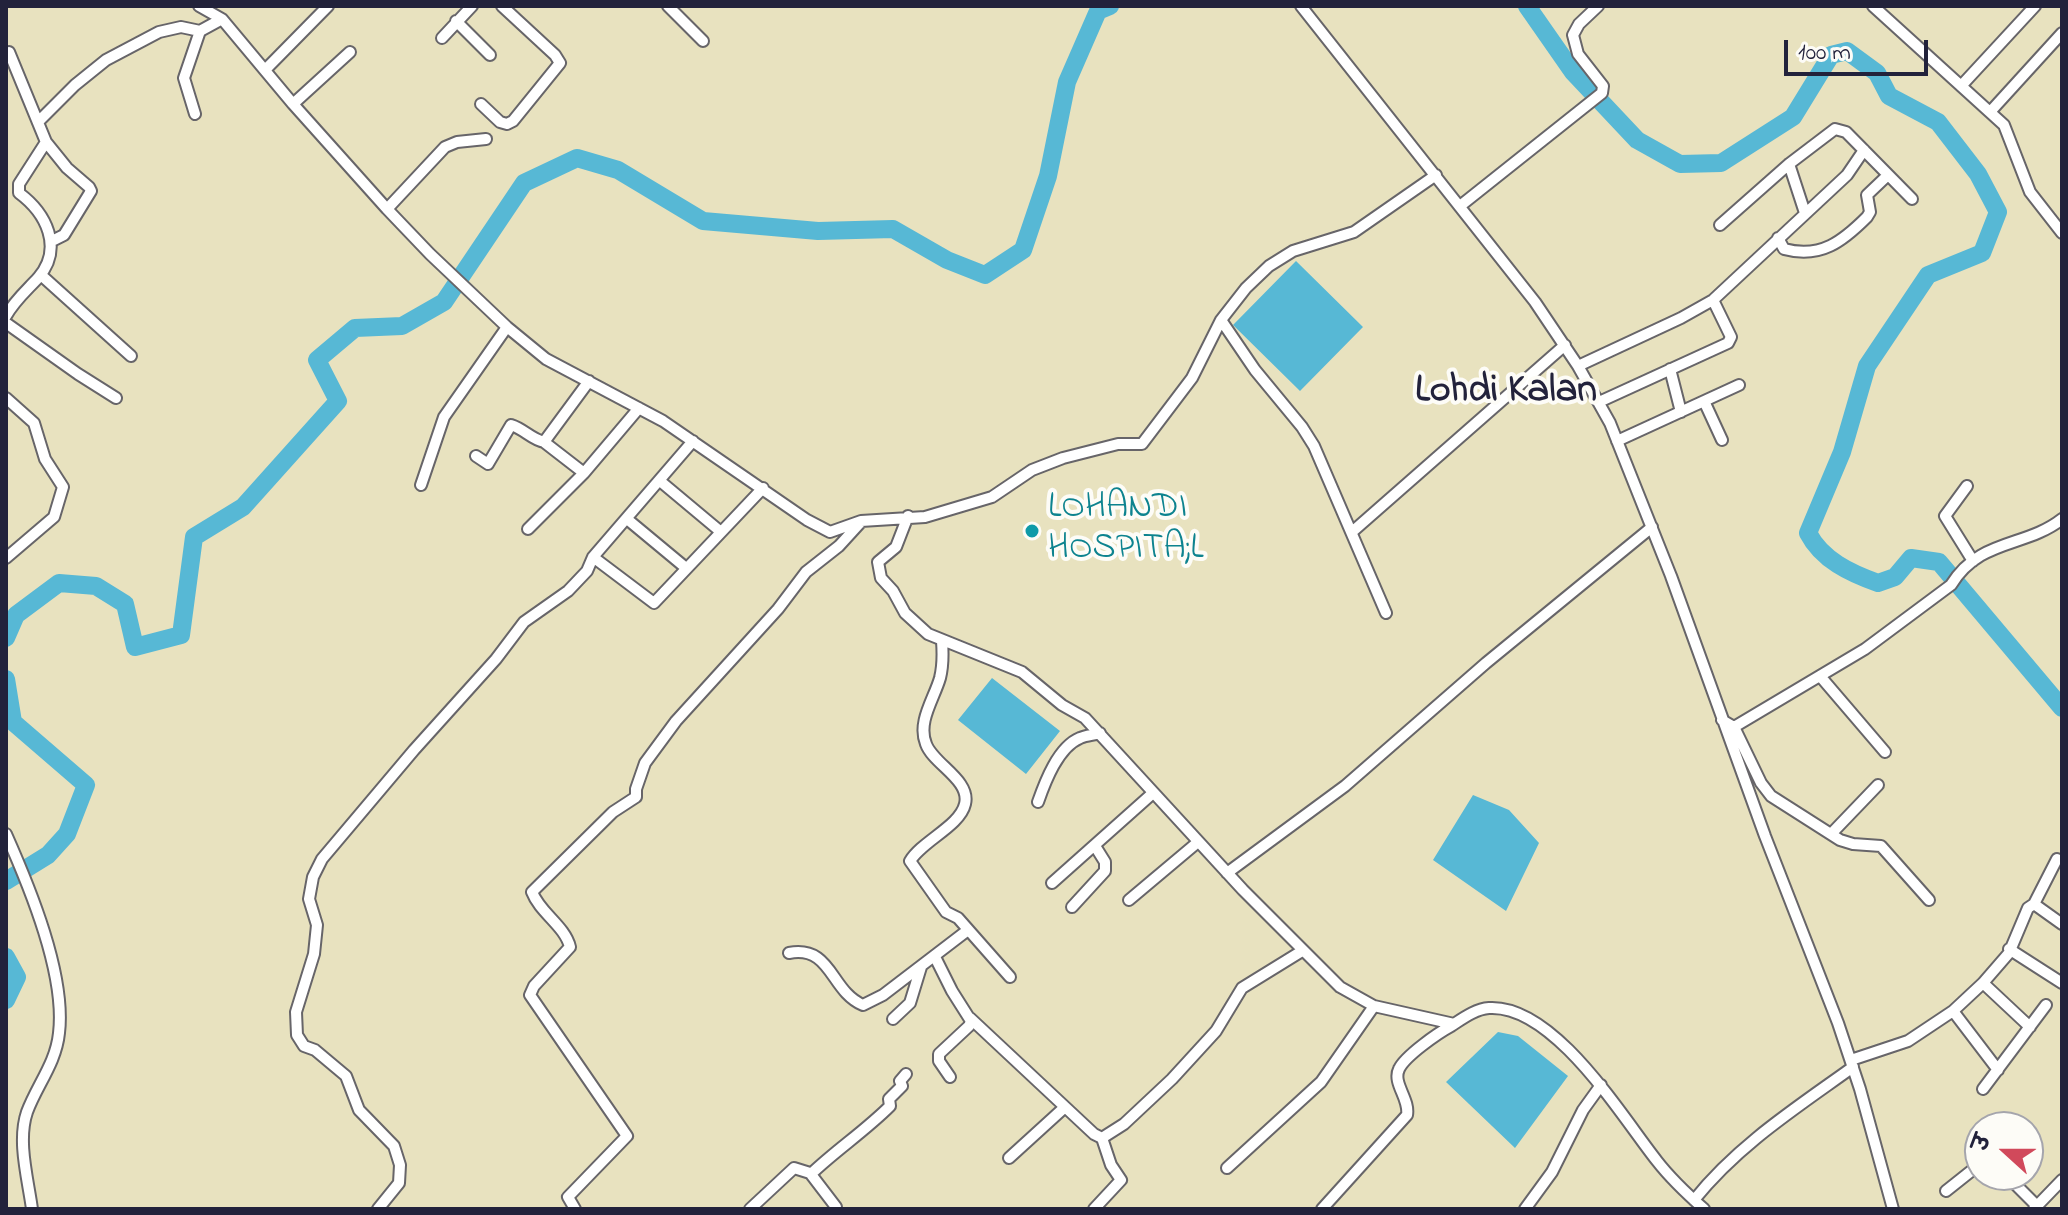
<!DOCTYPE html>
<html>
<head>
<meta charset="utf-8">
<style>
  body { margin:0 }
  #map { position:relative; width:2068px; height:1215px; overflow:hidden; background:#e8e2bf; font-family:"Indie Flower","Playpen Sans Deva",sans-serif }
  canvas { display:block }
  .frame { position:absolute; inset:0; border:8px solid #22223b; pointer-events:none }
  .north { position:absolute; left:1964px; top:1111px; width:80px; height:80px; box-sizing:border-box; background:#fdfcf7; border:2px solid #a5a5ac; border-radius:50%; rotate:291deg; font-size:22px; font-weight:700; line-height:32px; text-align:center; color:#22223b }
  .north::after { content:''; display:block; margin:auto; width:28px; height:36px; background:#d1495b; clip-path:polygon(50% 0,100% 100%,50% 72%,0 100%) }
  .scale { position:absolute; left:1784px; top:40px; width:144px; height:36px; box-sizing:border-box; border:4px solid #22223b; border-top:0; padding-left:10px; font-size:24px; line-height:28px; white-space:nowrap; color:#22223b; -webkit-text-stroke:6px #fdfcf7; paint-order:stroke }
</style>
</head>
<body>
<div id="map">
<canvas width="2068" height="1215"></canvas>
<div class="frame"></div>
<div class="north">उ</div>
<div class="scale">100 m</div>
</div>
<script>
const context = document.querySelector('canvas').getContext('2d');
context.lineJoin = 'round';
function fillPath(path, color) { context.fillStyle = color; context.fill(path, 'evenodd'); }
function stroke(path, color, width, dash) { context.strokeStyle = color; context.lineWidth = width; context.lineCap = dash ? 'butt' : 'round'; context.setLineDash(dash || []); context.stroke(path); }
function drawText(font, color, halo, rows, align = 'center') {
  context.font = font + ' "Indie Flower",sans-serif'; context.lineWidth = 8; context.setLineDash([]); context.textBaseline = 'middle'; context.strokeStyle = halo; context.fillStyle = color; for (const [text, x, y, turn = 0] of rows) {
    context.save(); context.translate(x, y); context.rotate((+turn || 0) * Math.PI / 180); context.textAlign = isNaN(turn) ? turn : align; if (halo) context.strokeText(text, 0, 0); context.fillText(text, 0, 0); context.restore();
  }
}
const water = new Path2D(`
  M 1296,261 L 1363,327 L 1300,391 L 1233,325 Z
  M 992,678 L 1060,731 L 1026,774 L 958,720 Z
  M 1473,795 L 1509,810 L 1539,843 L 1506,911 L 1433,860 Z
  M 1498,1032 L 1518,1036 L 1568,1076 L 1515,1148 L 1446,1082 Z`);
const river = new Path2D(`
  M 1527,6 L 1573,72 L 1637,140 L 1680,164 L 1721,163 L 1793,117 L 1831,55 L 1847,51 L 1877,73 L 1889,96 L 1938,122 L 1978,174 L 1998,212 L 1982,253 L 1928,275 L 1867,366 L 1842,452 L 1808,533 C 1822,560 1850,573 1878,583 L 1895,577 L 1911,558 L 1939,562 L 2062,708
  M 6,638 L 16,615 L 59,583 L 96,586 L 125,604 L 135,647 L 181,635 L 194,537 L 243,507 L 338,401 L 317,360 L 355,328 L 402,326 L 444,302 L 524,183 L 577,158 L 618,170 L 703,221 L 818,231 L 893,229 L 947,260 L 985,275 L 1023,250 L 1048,176 L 1067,82 L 1098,11 L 1110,6
  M 6,679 L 13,722 L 86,785 L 67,834 L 48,855 L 6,881
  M 6,957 L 17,977 L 6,1000`);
const minor = new Path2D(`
  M 199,6 L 222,19 L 293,104 L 387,209 L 430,254 L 507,327 L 546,359 L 663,421 L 807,520 L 830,532 L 861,521 L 925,517 L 992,497 L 1032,470 L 1063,458 L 1118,444 L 1142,444 L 1192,378 L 1221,320 L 1246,288 L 1269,266 L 1293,251 L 1354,232 L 1436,175
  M 668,6 L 703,41
  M 1301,6 L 1535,302 L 1578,366 L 1610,423 L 1671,576 L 1765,836 L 1838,1023 L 1860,1089 L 1893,1209
  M 1873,6 L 2004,125 L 2030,192 L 2062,233
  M 456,21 L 490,55
  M 442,38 L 472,6
  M 9,52 L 46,142 L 67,168 L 89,187 L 91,191 L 64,235 L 52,241
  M 265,70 L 328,6
  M 1961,86 L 2035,6
  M 293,104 L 350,52
  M 481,104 L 500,122 L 507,124 L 513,121 L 560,63 L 555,55 L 502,6
  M 1990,112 L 2062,33
  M 195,114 L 184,78 L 200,31
  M 38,122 L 75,85 L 106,60 L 159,32 L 181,27 L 200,31 L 222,19
  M 1789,164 L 1805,213
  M 1460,206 L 1602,93 L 1603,86 L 1578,54 L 1573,35 L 1579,24 L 1598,6
  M 387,209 L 445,147 L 457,142 L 486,139
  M 1720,225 L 1789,164 L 1835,129 L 1846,132 L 1912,199
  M 1778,238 L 1784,249 C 1821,259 1843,241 1867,217 L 1870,212 L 1867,195 L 1888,175
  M 41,275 L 131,356
  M 6,316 C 14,301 27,290 38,278 C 64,248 46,213 19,193 L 19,184 L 46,142
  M 1221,320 L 1255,370 L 1302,427 L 1314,446 L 1386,613
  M 6,323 L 78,374 L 116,398
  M 1578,366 L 1681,318 L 1713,300 L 1847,175 L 1864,150
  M 1670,369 L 1681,412
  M 6,398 L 34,423 L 45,459 L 63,487 L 54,517 L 6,558
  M 1704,401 L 1722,440
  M 1599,402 L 1728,343 L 1731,337 L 1713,300
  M 1617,441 L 1739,385
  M 544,442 L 589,381
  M 476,456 L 488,464 L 511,425 C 524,429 531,439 544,442 L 584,473
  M 660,481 L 721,532
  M 421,485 L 444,417 L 507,327
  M 1967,486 L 1945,516 L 1973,561
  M 908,516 L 896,547 L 878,562 L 881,578 L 893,591 L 905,613 L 928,634 L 1022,672 L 1062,705 L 1085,718 L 1243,890 L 1340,987 L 1374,1006 L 1454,1024
  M 627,519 L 686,568
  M 528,529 L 584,473 L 639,408
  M 1352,532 L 1565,345
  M 593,557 L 654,603 L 763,488
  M 942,641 C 943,654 943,666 940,678 C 934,699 917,722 926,744 C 933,764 971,780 965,804 C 960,826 922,841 910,861 L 946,912 L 958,918 L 1010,977
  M 1820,676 L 1885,752
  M 1722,720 L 1734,727 L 1865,649 L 1951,585 C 1980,538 2025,548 2062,519
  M 1734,727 L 1761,783 L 1771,796 L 1840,840 L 1853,844 L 1881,846 L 1929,900
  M 1038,802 C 1045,782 1058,747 1080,738 C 1086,735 1094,735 1100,733
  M 6,834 C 30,888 66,975 59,1033 C 56,1063 37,1085 27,1112 C 17,1141 28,1179 32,1209
  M 1831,834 L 1878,785
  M 1227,873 L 1345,786 L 1486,663 L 1652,527
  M 1052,883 L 1153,793
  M 1129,900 L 1198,842
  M 2034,904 L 2062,924
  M 1072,907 L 1105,871 L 1105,862 L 1095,846
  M 2009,949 L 2062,983
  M 789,953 C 832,945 830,991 863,1005 L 883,995 L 968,930
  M 935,957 L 952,991 L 971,1021 L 969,1026 L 939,1054 L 939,1061 L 950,1077
  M 1983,983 L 2030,1027
  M 1953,1011 L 1998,1070
  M 970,1018 L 1094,1134 L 1102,1138 L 1124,1124 L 1172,1079 L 1216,1031 L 1242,988 L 1302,951
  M 893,1019 L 910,1003 L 921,967
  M 1851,1060 L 1908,1041 L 1953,1011 L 1983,983 L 2009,953 L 2028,908 L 2034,904 L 2057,859
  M 1983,1089 L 2046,1005
  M 1009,1158 L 1065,1107
  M 1227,1168 L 1321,1082 L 1374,1006
  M 811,1174 C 836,1150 865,1131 890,1106 L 889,1099 L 902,1086 L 900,1081 L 906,1074
  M 2006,1175 L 2037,1206
  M 1946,1191 L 1980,1164
  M 1694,1200 C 1738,1145 1796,1108 1853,1067
  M 378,1209 L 399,1183 L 400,1165 L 394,1146 L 359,1110 L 346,1076 L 315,1050 L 304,1046 L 297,1035 L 296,1012 L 314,954 L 317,925 L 309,899 L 313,877 L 322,859 L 414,750 L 496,659 L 524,622 L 568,591 L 587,571 L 593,557 L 693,441
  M 575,1209 L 568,1197 L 627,1136 L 530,995 L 534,986 L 570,947 C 565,926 540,913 532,892 L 613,812 L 636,797 L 636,789 L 645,763 L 676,721 L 778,609 L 806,572 L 839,546 L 860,523
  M 750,1209 L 794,1168 L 810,1173 L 836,1207
  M 1094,1209 L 1121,1180 L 1111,1165 L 1102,1138
  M 1322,1209 L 1407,1115 C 1410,1099 1392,1083 1399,1069 C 1405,1056 1438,1033 1451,1026 C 1462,1019 1475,1009 1489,1008 C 1554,1004 1622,1117 1657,1161 C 1671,1179 1687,1194 1704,1209
  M 1525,1209 L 1552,1172 L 1583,1110 L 1601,1085
  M 2034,1209 L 2062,1180`);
const markers = [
  [1032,531,8,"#0f9aa8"]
];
const cultureNames = [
  ["LOHANDI",1048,510],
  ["HOSPITA;L",1048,551]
];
const quarterNames = [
  ["Lohdi Kalan",1506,393]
];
fillPath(water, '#57b8d5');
stroke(river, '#57b8d5', 18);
stroke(minor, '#676569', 14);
stroke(minor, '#fff', 10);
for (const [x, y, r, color] of markers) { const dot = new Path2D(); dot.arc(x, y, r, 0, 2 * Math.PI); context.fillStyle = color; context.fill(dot); stroke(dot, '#fdfcf7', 3); }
drawText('36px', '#0d838f', '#fdfcf7', cultureNames, 'left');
drawText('bold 40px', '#22223b', '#fdfcf7', quarterNames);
</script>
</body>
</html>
